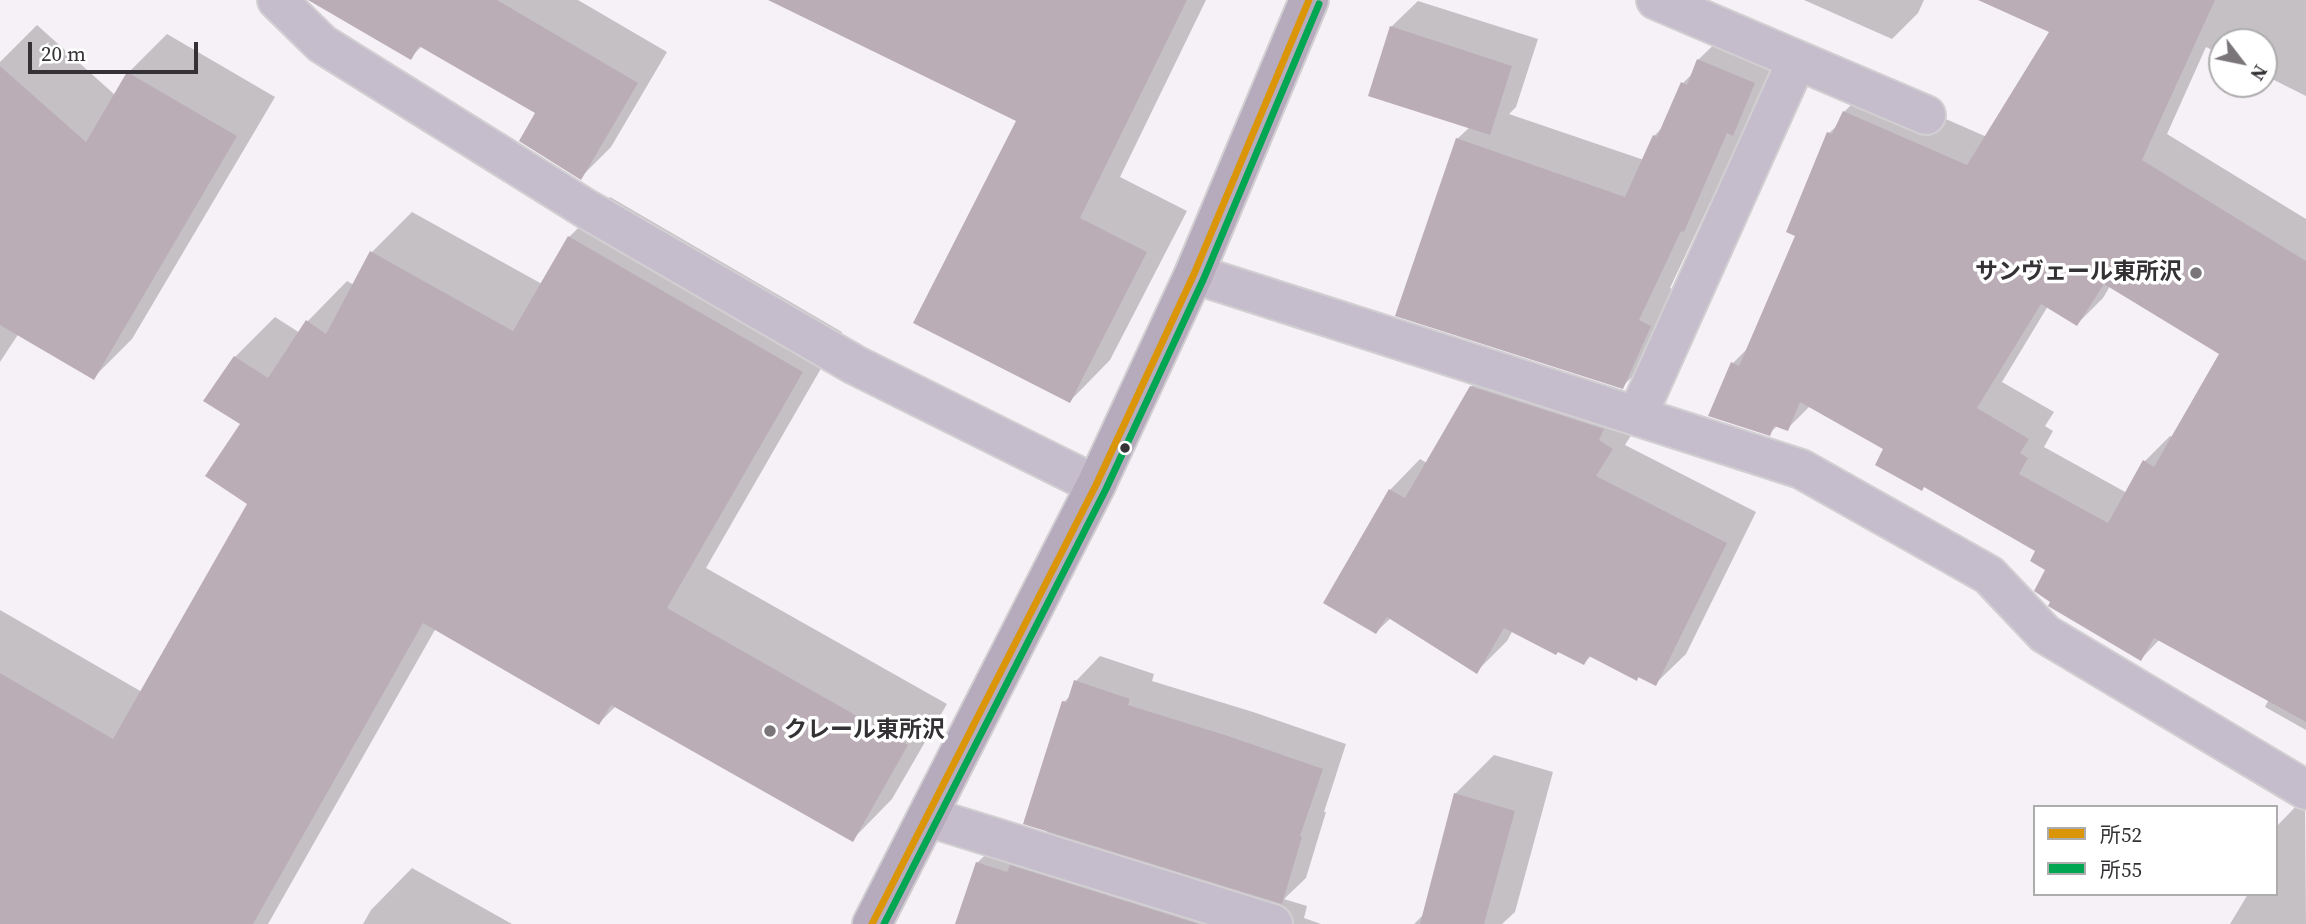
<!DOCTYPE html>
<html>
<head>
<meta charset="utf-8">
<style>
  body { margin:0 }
  #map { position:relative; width:2306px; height:924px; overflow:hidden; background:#f6f1f6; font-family:"Source Serif 4","Noto Sans JP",serif }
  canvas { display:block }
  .legend { position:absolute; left:2033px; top:805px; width:245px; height:91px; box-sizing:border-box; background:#fff; border:2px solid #aeadae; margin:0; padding:9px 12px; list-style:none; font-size:21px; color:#353235 }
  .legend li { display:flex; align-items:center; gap:14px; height:35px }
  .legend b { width:35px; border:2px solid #aeadae }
  .north { position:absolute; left:2208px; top:28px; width:70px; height:70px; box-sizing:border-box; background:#fff; border:2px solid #aeadae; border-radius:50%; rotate:122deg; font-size:19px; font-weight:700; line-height:28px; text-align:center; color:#353235 }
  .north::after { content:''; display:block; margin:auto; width:24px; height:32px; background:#797579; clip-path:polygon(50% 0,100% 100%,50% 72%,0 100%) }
  .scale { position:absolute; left:28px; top:42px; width:170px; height:32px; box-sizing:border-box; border:4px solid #353235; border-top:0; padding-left:9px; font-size:21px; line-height:24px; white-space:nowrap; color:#353235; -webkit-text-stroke:5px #fff; paint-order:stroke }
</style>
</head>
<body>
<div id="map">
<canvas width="2306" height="924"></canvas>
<ul class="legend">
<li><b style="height:9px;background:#da9508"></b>所52</li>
<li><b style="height:9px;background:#00a651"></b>所55</li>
</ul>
<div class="north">N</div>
<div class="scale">20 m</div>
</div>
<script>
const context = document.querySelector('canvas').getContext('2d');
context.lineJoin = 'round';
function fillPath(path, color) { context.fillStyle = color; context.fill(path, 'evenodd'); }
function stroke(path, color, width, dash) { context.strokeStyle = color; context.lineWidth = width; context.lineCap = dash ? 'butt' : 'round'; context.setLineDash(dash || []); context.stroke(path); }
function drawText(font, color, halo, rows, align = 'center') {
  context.font = font + ' "Source Serif 4","Noto Sans JP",serif'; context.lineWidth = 7; context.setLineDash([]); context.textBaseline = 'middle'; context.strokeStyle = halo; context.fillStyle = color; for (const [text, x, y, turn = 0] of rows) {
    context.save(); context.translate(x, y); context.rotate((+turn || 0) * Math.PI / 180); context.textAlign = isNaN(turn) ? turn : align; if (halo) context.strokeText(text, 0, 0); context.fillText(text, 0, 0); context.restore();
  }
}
const shadow = new Path2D(`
  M 330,0 L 578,0 L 667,52 L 611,147 L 581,177 L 537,112 L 422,46 L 410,58 Z
  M 772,0 L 1206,0 L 1120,177 L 1187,211 L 1110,360 L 1070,401 L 1019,120 Z
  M 1804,0 L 1924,0 L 1918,13 L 1892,39 Z
  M 1982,0 L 2306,0 L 2306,96 L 2264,75 L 2264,42 L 2222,42 L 2222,55 L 2206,47 L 2167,134 L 2306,219 L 2306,730 L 2265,707 L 2269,699 L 2160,639 L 2141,659 L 2048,569 L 2037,551 L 1886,449 L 1810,406 L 1787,429 L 1778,425 L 1769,434 L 1733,363 L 1749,347 L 1798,235 L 1829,133 L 1840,123 L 1844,112 L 1870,86 L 1987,137 L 2051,31 ZM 2110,286 L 2221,353 L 2173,437 L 2170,436 L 2144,462 L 2127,493 L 2044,447 L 2053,431 L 2045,426 L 2054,412 L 2002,382 L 2048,306 L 2077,324 L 2103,298 Z
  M 1418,1 L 1538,39 L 1516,107 L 1509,114 L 1644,160 L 1654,136 L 1664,126 L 1683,83 L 1693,73 L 1698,60 L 1731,28 L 1786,51 L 1716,198 L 1710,203 L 1670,288 L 1682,294 L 1655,354 L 1622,387 L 1457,139 L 1470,127 L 1391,27 Z
  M 37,25 L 115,95 L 128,73 L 167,34 L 275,97 L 132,339 L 94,377 L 19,333 L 0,362 L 0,62 Z
  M 610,197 L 842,332 L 706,568 L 947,704 L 892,799 L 852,840 L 616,706 L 599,723 L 436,628 L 268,924 L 0,924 L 0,610 L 142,692 L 250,504 L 235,357 L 275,317 L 300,333 L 307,322 L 347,281 L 354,285 L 372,252 L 412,212 L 542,284 L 569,237 Z
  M 1502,356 L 1642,418 L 1625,445 L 1756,512 L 1686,654 L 1655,684 L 1640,676 L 1637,679 L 1592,655 L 1584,663 L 1513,630 L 1507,641 L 1477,671 L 1391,618 L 1376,632 L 1390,490 L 1420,459 L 1427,463 L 1471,387 Z
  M 1100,656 L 1154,674 L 1152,681 L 1253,712 L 1346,744 L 1324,812 L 1326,812 L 1306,878 L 1284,899 L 1307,906 L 1304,918 L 1321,924 L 957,924 L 977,863 L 1017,824 L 1045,833 L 1048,830 L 1064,702 L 1071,695 L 1076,681 Z
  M 1494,755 L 1553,772 L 1515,912 L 1502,924 L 1414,924 L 1425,913 L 1455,794 Z
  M 2305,797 L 2306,924 L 2230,924 L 2248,894 L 2276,894 L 2276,827 Z
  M 412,868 L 512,924 L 363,924 L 371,910 Z`);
const building = new Path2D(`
  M 308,0 L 497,0 L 638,83 L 581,180 L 519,141 L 535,113 L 419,46 L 411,60 Z
  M 768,0 L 1187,0 L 1080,218 L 1147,252 L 1070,403 L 913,323 L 1016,121 Z
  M 1978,0 L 2215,0 L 2142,160 L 2306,261 L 2306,722 L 2154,638 L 2141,661 L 2048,606 L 2050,602 L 2034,591 L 2045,570 L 2030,561 L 2035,551 L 1924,487 L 1922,491 L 1875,465 L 1883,449 L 1800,402 L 1788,431 L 1774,426 L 1770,436 L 1708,416 L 1731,362 L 1739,366 L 1795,236 L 1786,232 L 1827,132 L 1832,134 L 1843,111 L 1967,165 L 2049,32 ZM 2104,284 L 2219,354 L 2154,467 L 2143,460 L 2108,523 L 2019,474 L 2028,458 L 2020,453 L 2029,439 L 1977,408 L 2041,304 L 2077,326 Z
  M 1390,26 L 1512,66 L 1490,135 L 1368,96 Z
  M 1697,59 L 1755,83 L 1733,136 L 1727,133 L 1684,232 L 1681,231 L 1639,320 L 1651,326 L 1623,389 L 1395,316 L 1456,138 L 1625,197 L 1653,135 L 1657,137 L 1681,82 L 1687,85 Z
  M 0,66 L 86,142 L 127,72 L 237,136 L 94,380 L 0,325 Z
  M 568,236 L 803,372 L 667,608 L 908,745 L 853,842 L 611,705 L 599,725 L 423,623 L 253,924 L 0,924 L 0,673 L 113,739 L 247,504 L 205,476 L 240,424 L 203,401 L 234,356 L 268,378 L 306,320 L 326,334 L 370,251 L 513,331 Z
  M 1470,386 L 1604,429 L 1599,440 L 1613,449 L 1596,476 L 1727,543 L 1656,686 L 1638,677 L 1637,681 L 1589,656 L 1584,665 L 1558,652 L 1556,655 L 1504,628 L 1477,674 L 1387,617 L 1376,634 L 1323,603 L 1389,489 L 1405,498 Z
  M 1074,680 L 1130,699 L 1128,705 L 1228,736 L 1323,769 L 1300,836 L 1302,837 L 1282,904 L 1023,824 L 1062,701 L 1067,702 Z
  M 1454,793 L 1515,811 L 1484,924 L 1420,924 Z
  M 976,862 L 1007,872 L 1010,865 L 1199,924 L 955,924 Z`);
const minor = new Path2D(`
  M 277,0 L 322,44 L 588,210 L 855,365 L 1096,485
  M 1656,0 L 1926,115
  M 1194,274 L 1801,469 L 1989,575 L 2045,634 L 2306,790
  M 1637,416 L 1797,60
  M 928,817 L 1273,924`);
const major = new Path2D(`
  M 872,924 L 1096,485 L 1194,274 L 1309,0`);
const bus1 = new Path2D(`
  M 872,924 L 1096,485 L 1194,274 L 1309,0`);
const bus2 = new Path2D(`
  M 884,924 L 1106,489 L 1204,278 L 1319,4`);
const markers = [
  [2196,273,7,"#797579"],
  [1125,448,6,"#353235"],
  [770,731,7,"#797579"]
];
const poiNames = [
  ["サンヴェール東所沢",2182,273],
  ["クレール東所沢",784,731,"left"]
];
fillPath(shadow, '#0003');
fillPath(building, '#bbadb6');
stroke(minor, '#d2cfd2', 42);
stroke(major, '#d2cfd2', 42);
stroke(minor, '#c5bdcc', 38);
stroke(major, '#b5abbd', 38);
stroke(bus1, '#da9508', 7);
stroke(bus2, '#00a651', 7);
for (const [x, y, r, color] of markers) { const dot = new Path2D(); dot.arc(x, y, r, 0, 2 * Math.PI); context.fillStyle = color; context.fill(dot); stroke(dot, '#fff', 2.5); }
drawText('bold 23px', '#353235', '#fff', poiNames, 'right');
</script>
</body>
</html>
